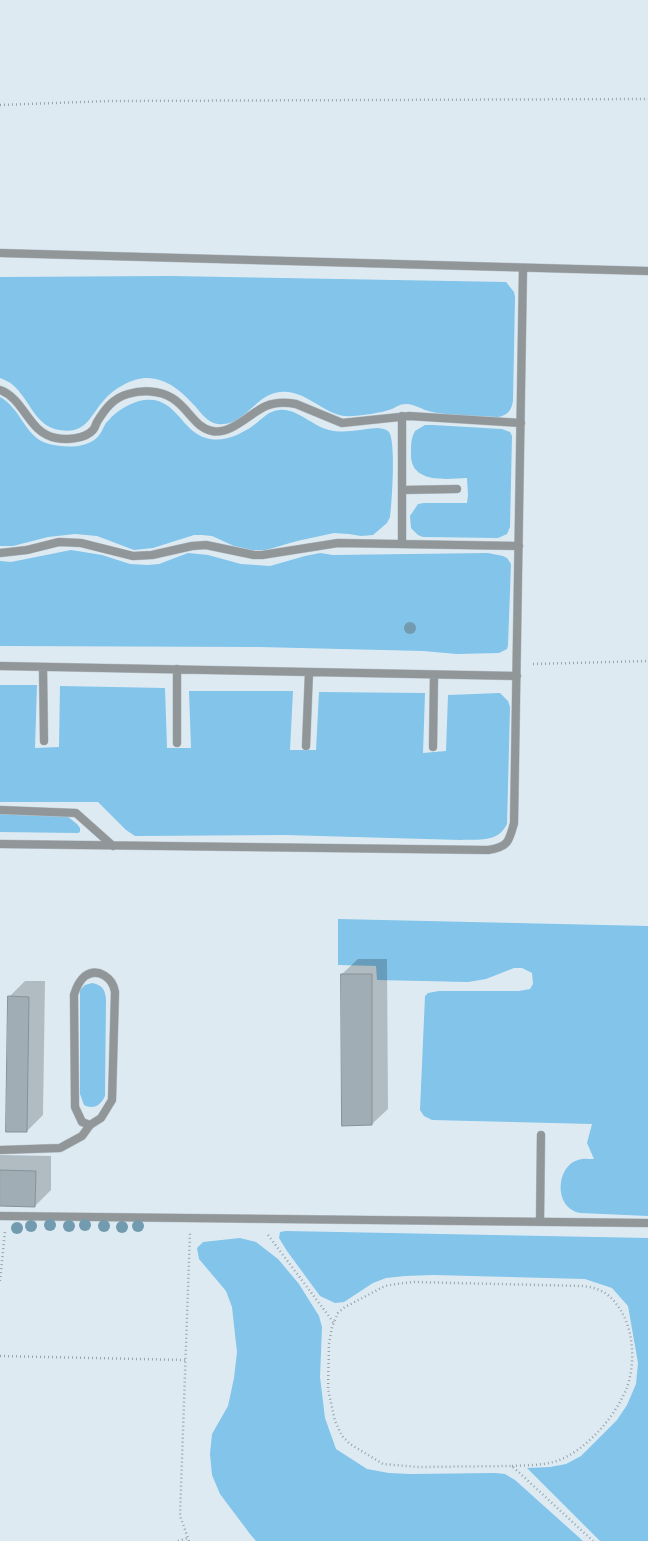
<!DOCTYPE html>
<html>
<head>
<meta charset="utf-8">
<style>
  body { margin:0 }
  canvas { display:block; background:#ddeaf2 }
</style>
</head>
<body>
<canvas width="648" height="1541"></canvas>
<script>
const context = document.querySelector('canvas').getContext('2d');
context.lineJoin = 'round';
function fillPath(path, color) { context.fillStyle = color; context.fill(path, 'evenodd'); }
function stroke(path, color, width, dash) { context.strokeStyle = color; context.lineWidth = width; context.lineCap = dash ? 'butt' : 'round'; context.setLineDash(dash || []); context.stroke(path); }
const green = new Path2D(`
  M 170,276 L 506,282 L 514,292 L 515,297 L 513,401 C 511,411 508,415 498,417 C 478,416 451,416 432,412 C 422,410 415,404 406,404 C 400,404 396,407 392,409 C 381,413 356,417 344,416 C 321,412 304,389 280,392 C 255,394 245,427 218,424 C 208,423 201,413 195,406 C 182,392 167,378 147,378 C 132,378 115,388 105,399 C 90,415 87,435 59,430 C 35,426 30,400 13,385 C 10,382 5,380 0,378 L 0,277 Z
  M 0,397 C 21,408 25,438 49,444 C 65,448 90,449 100,434 C 103,430 104,424 108,421 C 116,411 131,402 144,400 C 176,396 180,430 206,438 C 223,443 240,435 254,425 C 262,419 268,411 279,410 C 297,408 312,426 329,430 C 345,434 362,429 377,428 C 381,428 386,429 389,432 C 396,442 392,503 390,517 L 387,523 L 373,535 L 361,536 L 349,534 L 334,533 L 297,541 L 266,550 L 252,550 L 234,546 L 212,536 L 202,535 L 194,535 L 153,548 L 134,550 L 97,536 L 75,534 L 48,537 L 13,546 L 0,546 Z
  M 425,425 L 433,425 L 502,429 L 510,432 L 512,436 L 510,527 L 507,534 L 498,538 L 423,537 L 418,535 L 411,528 L 410,516 L 418,504 L 424,503 L 467,503 L 468,495 L 467,478 C 445,479 409,484 411,452 C 411,445 411,438 415,431 Z
  M 71,550 L 102,555 L 130,564 L 148,565 L 159,564 L 188,553 L 208,555 L 241,564 L 270,566 L 305,556 L 320,553 L 333,555 L 488,553 L 503,556 L 507,558 L 511,564 L 508,645 L 507,649 L 499,653 L 457,654 L 423,651 L 259,647 L 0,646 L 0,561 L 11,562 Z
  M 0,685 L 37,685 L 35,748 L 59,747 L 60,686 L 165,688 L 167,748 L 191,748 L 189,691 L 293,691 L 290,750 L 316,750 L 319,692 L 425,693 L 423,753 L 446,751 L 448,695 L 500,693 L 508,701 L 510,707 L 507,824 C 498,843 478,839 461,840 L 285,835 L 135,836 L 126,830 L 98,802 L 0,802 Z
  M 0,814 L 67,816 L 77,824 L 80,828 L 80,832 L 78,833 L 0,832 Z
  M 338,919 L 648,926 L 648,1216 L 580,1213 C 553,1208 556,1166 578,1160 C 583,1158 589,1159 594,1159 L 587,1143 L 592,1124 L 432,1120 L 424,1116 L 420,1110 L 425,996 L 428,993 L 439,991 L 519,991 L 530,989 L 533,984 L 532,973 L 522,968 L 514,968 L 486,979 L 468,982 L 377,980 L 376,966 L 338,965 Z
  M 92,983 C 102,985 105,989 106,999 L 105,1096 C 101,1105 94,1110 84,1105 L 80,1094 L 80,990 L 85,985 Z
  M 286,1231 L 648,1238 L 648,1541 L 600,1541 L 527,1468 L 550,1467 L 566,1464 L 581,1456 L 617,1420 L 627,1405 L 636,1384 L 638,1363 L 628,1306 L 612,1288 L 585,1279 L 434,1275 L 405,1276 L 386,1278 L 373,1283 L 344,1302 L 335,1303 L 320,1296 L 287,1251 L 279,1238 L 280,1232 Z
  M 240,1238 L 256,1242 L 278,1259 L 299,1284 L 319,1316 L 322,1327 L 320,1377 L 325,1418 L 336,1449 L 367,1469 L 389,1473 L 410,1474 L 495,1473 L 505,1474 L 515,1480 L 583,1541 L 256,1541 L 250,1534 L 220,1494 L 212,1475 L 210,1454 L 212,1434 L 228,1406 L 234,1378 L 237,1352 L 232,1307 L 226,1291 L 199,1259 L 197,1248 L 203,1242 Z`);
const shadow = new Path2D(`
  M 358,959 L 387,959 L 388,1109 L 372,1124 L 342,974 Z
  M 25,981 L 45,981 L 43,1115 L 27,1131 L 9,997 Z
  M 0,1155 L 51,1156 L 51,1190 L 35,1206 L 0,1205 Z`);
const building = new Path2D(`
  M 341,974 L 372,974 L 372,1125 L 342,1126 Z
  M 8,996 L 29,997 L 27,1132 L 6,1132 Z
  M 0,1170 L 36,1171 L 35,1207 L 0,1206 Z`);
const path = new Path2D(`
  M 0,105 L 109,101 L 648,99
  M 533,664 L 648,661
  M 268,1235 L 334,1323
  M 0,1281 L 5,1231
  M 0,1356 L 185,1360
  M 512,1466 C 530,1465 549,1466 566,1457 C 591,1444 614,1417 626,1390 C 637,1362 634,1321 612,1299 C 604,1290 593,1287 582,1286 L 414,1282 L 396,1284 L 385,1286 L 345,1307 L 338,1313 L 332,1327 L 329,1344 L 328,1389 L 335,1421 L 342,1436 L 350,1444 L 383,1464 L 418,1467 L 512,1466 L 593,1541
  M 178,1541 L 188,1538
  M 189,1541 L 180,1516 L 190,1233`);
const lane = new Path2D(`
  M 0,253 L 648,271
  M 0,390 C 25,399 28,433 56,438 C 67,440 85,439 93,430 C 95,428 96,424 97,422 C 105,409 113,398 128,394 C 142,390 159,390 172,398 C 179,402 185,409 190,415 C 196,422 202,429 212,431 C 231,435 250,413 266,406 C 275,402 286,402 296,404 L 342,423 L 409,416 L 521,423
  M 402,416 L 402,544
  M 402,490 L 457,489
  M 0,553 L 27,550 L 59,542 L 81,543 L 133,556 L 152,555 L 192,546 L 206,545 L 254,555 L 262,555 L 338,543 L 519,546
  M 0,666 L 517,676
  M 43,667 L 44,741
  M 177,743 L 177,669
  M 306,746 L 309,672
  M 433,747 L 434,675
  M 0,810 L 76,813 L 113,846
  M 0,844 L 488,850 C 508,847 509,842 514,823 L 523,268
  M 0,1150 L 60,1148 L 82,1136 L 90,1125 L 101,1118 L 112,1100 L 115,992 C 113,978 98,967 85,976 C 79,981 76,988 74,995 L 75,1107 L 82,1122 L 90,1125
  M 0,1216 L 648,1223
  M 540,1222 L 541,1135`);
const trees = [
  [410,628],
  [50,1225],
  [85,1225],
  [31,1226],
  [69,1226],
  [104,1226],
  [138,1226],
  [122,1227],
  [17,1228]
];
fillPath(green, '#82c4ea');
fillPath(shadow, '#0003');
fillPath(building, '#a1adb4');
stroke(building, '#869299', 1);
stroke(lane, '#bbc6cd', 9);
stroke(path, '#9aa3a9', 2.5, [1, 3]);
stroke(lane, '#919699', 8);
context.fillStyle = '#729baf';
for (const [x, y] of trees) { context.beginPath(); context.arc(x, y, 6, 0, 2 * Math.PI); context.fill(); }
</script>
</body>
</html>
